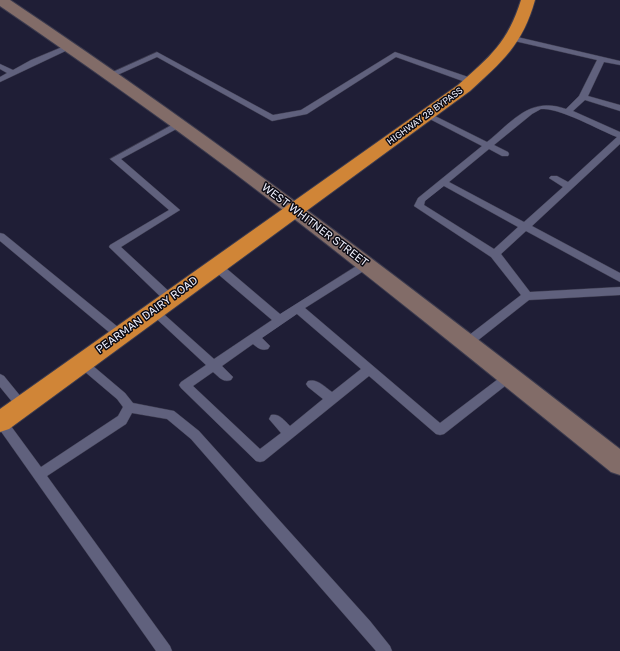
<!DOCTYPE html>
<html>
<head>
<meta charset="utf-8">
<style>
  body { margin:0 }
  canvas { display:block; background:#1f1e36 }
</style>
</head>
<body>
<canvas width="620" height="651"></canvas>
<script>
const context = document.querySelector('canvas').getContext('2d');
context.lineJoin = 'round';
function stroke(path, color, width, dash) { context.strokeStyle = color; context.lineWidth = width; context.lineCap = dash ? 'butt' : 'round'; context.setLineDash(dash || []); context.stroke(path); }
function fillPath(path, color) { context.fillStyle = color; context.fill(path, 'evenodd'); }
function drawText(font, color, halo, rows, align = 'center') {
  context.font = font + ' "Golos Text",sans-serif'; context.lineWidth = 3; context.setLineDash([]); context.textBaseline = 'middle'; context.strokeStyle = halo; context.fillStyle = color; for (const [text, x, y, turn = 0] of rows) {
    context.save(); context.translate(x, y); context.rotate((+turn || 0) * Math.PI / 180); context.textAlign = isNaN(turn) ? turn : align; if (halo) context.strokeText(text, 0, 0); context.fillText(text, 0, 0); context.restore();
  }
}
const lane = new Path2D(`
  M 510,36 L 513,36 L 620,61 L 620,65 L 604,62 L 588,96 L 620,105 L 620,111 L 585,100 L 573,111 L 620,132 L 620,144 L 532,226 L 620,273 L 620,282 L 526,231 L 501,254 L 530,292 L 620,287 L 620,295 L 529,300 L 472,345 L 468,346 L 464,345 L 462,342 L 464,339 L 521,295 L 491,257 L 414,206 L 418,198 L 482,146 L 422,115 L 426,112 L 429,113 L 487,142 C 513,121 530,96 566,109 L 579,96 L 597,60 L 510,40 ZM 541,109 C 559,107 599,130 617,137 L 568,182 L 557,176 L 551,176 L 549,178 L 563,187 L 524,222 L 449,182 L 489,149 L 502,156 L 508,156 L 509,154 L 508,152 L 494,145 L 532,114 ZM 444,186 L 518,227 L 494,249 L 424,205 L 425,201 Z
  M 67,45 L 70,45 L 74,47 L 0,82 L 0,77 L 7,73 L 0,69 L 0,64 L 13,70 L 31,60 Z
  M 157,52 L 273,115 L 301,110 L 395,52 L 474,79 L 475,81 L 474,83 L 468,83 L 396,57 L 307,114 L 272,121 L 157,57 L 113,77 L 110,77 L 106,75 Z
  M 179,121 L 182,122 L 183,124 L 182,126 L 121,159 L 180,210 L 121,247 L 174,296 L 175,299 L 174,302 L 166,302 L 109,247 L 110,245 L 169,210 L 110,159 Z
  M 0,233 L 4,234 L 124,332 L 126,335 L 124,338 L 120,339 L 116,338 L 0,241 Z
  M 366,260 L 370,261 L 371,264 L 370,267 L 305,308 L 440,423 L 506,373 L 510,371 L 514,373 L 516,376 L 514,379 L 444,434 L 440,435 L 436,434 L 369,376 L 264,461 L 260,462 L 256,461 L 181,388 L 179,385 L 181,382 L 206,365 L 148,311 L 149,308 L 157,308 L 214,359 L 272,320 L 212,269 L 211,266 L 212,263 L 220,263 L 280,314 ZM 297,314 L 361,369 L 332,392 C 325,387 317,378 308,381 L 306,384 L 308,387 L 323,399 L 290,426 C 284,420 279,413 271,415 L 269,419 L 281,433 L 260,449 L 193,386 L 213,372 C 219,377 223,383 231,380 L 233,377 L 222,366 L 253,344 C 258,348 261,351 268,349 L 270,346 L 262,338 Z
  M 82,359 L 86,360 L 125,393 L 133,403 L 174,411 L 199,431 L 370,621 L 390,646 L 392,651 L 376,651 L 191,439 L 167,419 L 132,413 L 126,424 L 47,476 L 170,646 L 172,651 L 156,651 L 0,430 L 1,417 L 5,418 L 41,467 L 118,416 L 123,407 L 117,399 L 78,366 L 76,363 L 78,360 Z
  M 0,374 L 4,376 L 26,403 L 28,406 L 26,409 L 22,411 L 18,409 L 0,387 Z`);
const secondary = new Path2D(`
  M 0,0 L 10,0 C 220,140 420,294 620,449 L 620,475 L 611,472 C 486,371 361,269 233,172 C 157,115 79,60 0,6 Z`);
const highway = new Path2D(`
  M 521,0 L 535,0 C 523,44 502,62 470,91 L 9,429 L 0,432 L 0,409 L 458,85 C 490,57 508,42 521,0 Z`);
const farStreetnames = [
  ["HIGHWAY 28 BYPASS",425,116,-36]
];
const streetNames = [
  ["WEST WHITNER STREET",315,225,37],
  ["PEARMAN DAIRY ROAD",147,315,-36]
];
stroke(lane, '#3c3b4e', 1);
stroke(secondary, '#3c3b4e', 2);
stroke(highway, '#3c3b4e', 2);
fillPath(lane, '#60617d');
fillPath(secondary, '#826c68');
fillPath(highway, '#d08537');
drawText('9px', '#eff0fd', '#0a0a14', farStreetnames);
drawText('11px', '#eff0fd', '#0a0a14', streetNames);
</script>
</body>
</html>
